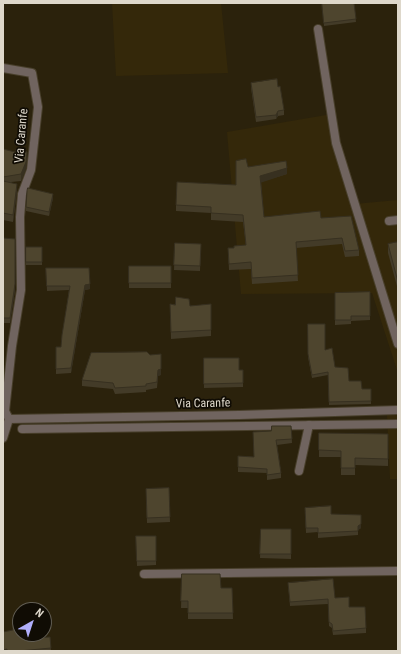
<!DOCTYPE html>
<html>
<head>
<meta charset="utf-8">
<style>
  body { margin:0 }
  #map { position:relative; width:401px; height:654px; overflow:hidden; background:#2b220c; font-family:"Roboto Condensed",sans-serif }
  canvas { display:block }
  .frame { position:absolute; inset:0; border:4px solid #ded8cb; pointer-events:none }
  .north { position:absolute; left:12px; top:602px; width:40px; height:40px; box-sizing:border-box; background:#100c04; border:1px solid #625e54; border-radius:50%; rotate:39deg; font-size:11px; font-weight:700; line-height:16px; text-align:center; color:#ded8cb }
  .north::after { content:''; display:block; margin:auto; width:14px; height:18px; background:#b0aefa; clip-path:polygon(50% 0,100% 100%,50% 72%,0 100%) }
</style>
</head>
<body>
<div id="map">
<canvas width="401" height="654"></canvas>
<div class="frame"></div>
<div class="north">N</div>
</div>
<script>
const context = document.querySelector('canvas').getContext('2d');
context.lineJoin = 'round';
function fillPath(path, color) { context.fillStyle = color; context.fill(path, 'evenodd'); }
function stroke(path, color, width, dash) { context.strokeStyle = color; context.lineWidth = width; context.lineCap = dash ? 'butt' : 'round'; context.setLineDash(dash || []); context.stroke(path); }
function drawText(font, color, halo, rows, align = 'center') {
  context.font = font + ' "Roboto Condensed",sans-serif'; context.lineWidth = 3.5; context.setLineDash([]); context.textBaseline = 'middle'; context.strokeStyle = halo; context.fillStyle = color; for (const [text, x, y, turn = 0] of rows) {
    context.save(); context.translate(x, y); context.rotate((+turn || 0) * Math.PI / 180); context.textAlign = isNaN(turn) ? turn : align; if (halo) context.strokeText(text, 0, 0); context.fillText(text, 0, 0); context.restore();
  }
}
const built = new Path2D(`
  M 112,3 L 221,3 L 228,73 L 116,76 Z
  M 332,114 L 354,204 L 398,200 L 398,373 L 372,293 L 241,294 L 227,132 Z
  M 398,406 L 398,479 L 390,479 L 387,415 Z`);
const service = new Path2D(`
  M 389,221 L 398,220
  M 299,471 L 309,425`);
const minor = new Path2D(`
  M 318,29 L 336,143 L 398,344
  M 3,68 L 32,73 L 38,107 L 31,170 L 22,194 L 20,217 L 21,290 L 12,346 L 5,411 L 9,419
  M 22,429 L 398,424
  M 3,438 L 9,419 L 239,415 L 398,410
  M 144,574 L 398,571`);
const wall = new Path2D(`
  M 322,3 L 354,3 L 356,22 L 324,26 Z
  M 251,83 L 278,87 L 284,110 L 284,115 L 278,116 L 276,119 L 256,122 L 251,88 Z
  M 3,149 L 27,158 L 26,169 L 21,181 L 11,182 L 17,191 L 13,222 L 3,220 Z
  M 248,167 L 287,174 L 261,182 L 264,217 L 321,218 L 359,250 L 359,256 L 345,257 L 342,244 L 296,248 L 298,281 L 252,284 L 251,269 L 229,270 L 228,248 L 234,248 L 234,246 L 246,245 L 243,222 L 211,220 L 211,213 L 176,211 L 176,205 L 236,185 Z
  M 53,198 L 49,216 L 26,211 L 26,207 Z
  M 3,238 L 15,290 L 10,323 L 3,323 Z
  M 398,242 L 398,290 L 388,253 L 388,244 Z
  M 175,243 L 201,244 L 200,271 L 174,270 Z
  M 26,247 L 42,247 L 42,265 L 26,265 Z
  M 129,266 L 171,266 L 171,288 L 129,288 Z
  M 46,268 L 90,289 L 85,290 L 71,373 L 56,374 L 56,347 L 61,347 L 69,290 L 47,291 Z
  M 370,292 L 370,320 L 351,321 L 351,324 L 335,325 L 335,293 Z
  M 170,304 L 190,306 L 211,304 L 211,336 L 171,339 Z
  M 308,324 L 325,350 L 335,367 L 349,381 L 362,389 L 371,389 L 371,404 L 329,405 L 328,375 L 312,378 L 308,357 Z
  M 204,358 L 239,370 L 243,370 L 243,387 L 204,388 Z
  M 161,375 L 158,376 L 157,388 L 146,390 L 146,392 L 115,394 L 113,389 L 82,386 L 82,380 Z
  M 291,426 L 292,443 L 277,445 L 281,473 L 281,478 L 267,480 L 267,473 L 238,472 L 238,456 L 254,457 Z
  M 319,433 L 388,434 L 388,466 L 355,465 L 355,475 L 341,475 L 341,457 L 319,457 Z
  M 169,488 L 170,522 L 147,523 L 146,489 Z
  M 305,512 L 331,514 L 361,528 L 358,530 L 358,535 L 318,538 L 318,532 L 306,533 Z
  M 261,529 L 291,529 L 291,559 L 260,558 Z
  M 136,536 L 156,536 L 156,565 L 137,566 Z
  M 182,574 L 221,588 L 232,588 L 233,619 L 188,619 L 188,608 L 181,608 Z
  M 288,583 L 335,598 L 349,607 L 366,628 L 366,633 L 333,635 L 332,628 L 329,626 L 328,604 L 290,606 Z
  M 13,622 L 32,638 L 50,637 L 51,651 L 3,651 L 3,632 L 13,630 Z`);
const shadedWall = new Path2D(`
  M 278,111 L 278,116 L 276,119 L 276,115 Z
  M 27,152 L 26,169 L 21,181 L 21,174 Z
  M 287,168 L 287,174 L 260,183 L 260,176 Z
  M 17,184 L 17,191 L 13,222 L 13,215 Z
  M 53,194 L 53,198 L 49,216 L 49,212 Z
  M 15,284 L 15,290 L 10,323 L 10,318 Z
  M 90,284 L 90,289 L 85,290 L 71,373 L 71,368 L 85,285 Z
  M 161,369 L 161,375 L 158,376 L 157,388 L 158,370 Z
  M 361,519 L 361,528 L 358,530 L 358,535 L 358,526 Z`);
const building = new Path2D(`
  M 322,3 L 354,3 L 356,19 L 324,23 Z
  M 277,79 L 278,87 L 280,86 L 284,110 L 278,111 L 276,115 L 256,117 L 251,83 Z
  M 3,149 L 15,152 L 16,149 L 27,152 L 26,162 L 21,174 L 3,177 Z
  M 246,159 L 248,167 L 286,161 L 287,168 L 260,176 L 264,217 L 320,211 L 321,218 L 351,216 L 359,250 L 345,251 L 342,238 L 296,242 L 298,275 L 252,278 L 251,262 L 229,264 L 228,248 L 234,248 L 234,246 L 246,245 L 243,215 L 211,213 L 211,207 L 176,205 L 177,182 L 236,185 L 236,161 Z
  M 3,181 L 17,184 L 13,215 L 3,213 Z
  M 28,188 L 53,194 L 49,212 L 26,207 L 27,191 Z
  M 3,238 L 15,239 L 15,284 L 10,318 L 3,318 Z
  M 398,242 L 398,282 L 388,244 Z
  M 175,243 L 201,244 L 200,266 L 174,265 Z
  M 26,247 L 42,247 L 42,262 L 26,262 Z
  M 129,266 L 171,266 L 171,283 L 129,283 Z
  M 46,268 L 89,268 L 90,284 L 85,285 L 71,368 L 56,369 L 56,347 L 61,347 L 62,335 L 70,286 L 47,286 Z
  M 370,292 L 370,316 L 351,316 L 351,320 L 335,320 L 335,293 Z
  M 176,297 L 189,299 L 190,306 L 211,304 L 211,330 L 171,332 L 170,304 L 175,305 Z
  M 308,324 L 325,324 L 325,350 L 332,348 L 335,367 L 348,368 L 349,381 L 361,381 L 362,389 L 371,389 L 371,401 L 329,402 L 328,372 L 312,375 L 308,354 Z
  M 147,352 L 150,355 L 161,354 L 161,369 L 158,370 L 157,382 L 146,384 L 146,386 L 115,388 L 113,383 L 82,380 L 91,353 Z
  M 204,358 L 239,358 L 239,370 L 243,370 L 243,383 L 204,384 Z
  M 272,426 L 291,426 L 292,439 L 276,440 L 281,473 L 267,475 L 267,469 L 238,467 L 238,456 L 254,457 L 253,432 L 271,431 Z
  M 319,433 L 388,434 L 388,459 L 355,458 L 355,468 L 341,468 L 341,451 L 319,450 Z
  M 169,488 L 170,517 L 147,518 L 146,489 Z
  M 331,506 L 331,514 L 361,515 L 361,524 L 358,526 L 358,531 L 318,533 L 318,528 L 306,528 L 305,508 Z
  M 261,529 L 291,529 L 291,554 L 260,554 Z
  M 136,536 L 156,536 L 156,561 L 137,561 Z
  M 182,574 L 220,574 L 221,588 L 232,588 L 233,613 L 188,613 L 188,601 L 181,601 Z
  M 333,579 L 335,598 L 349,597 L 349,607 L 365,607 L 366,628 L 333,631 L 332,624 L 329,622 L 328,599 L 290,602 L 288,583 Z
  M 20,621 L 20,634 L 31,634 L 32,638 L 50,637 L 51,648 L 19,651 L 7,651 L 7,649 L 3,650 L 3,632 L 13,630 L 13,622 Z`);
const streetNames = [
  ["Via Caranfe",22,136,-85],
  ["Via Caranfe",203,404,-1]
];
fillPath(built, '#34280a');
stroke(service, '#483f2b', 10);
stroke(minor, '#483f2b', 10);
stroke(service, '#70645f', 8);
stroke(minor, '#70645f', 8);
fillPath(wall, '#433b28');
fillPath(shadedWall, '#373020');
fillPath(building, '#4e452e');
stroke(building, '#373020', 1);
drawText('12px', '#ded8cb', '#100c04', streetNames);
</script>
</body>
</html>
